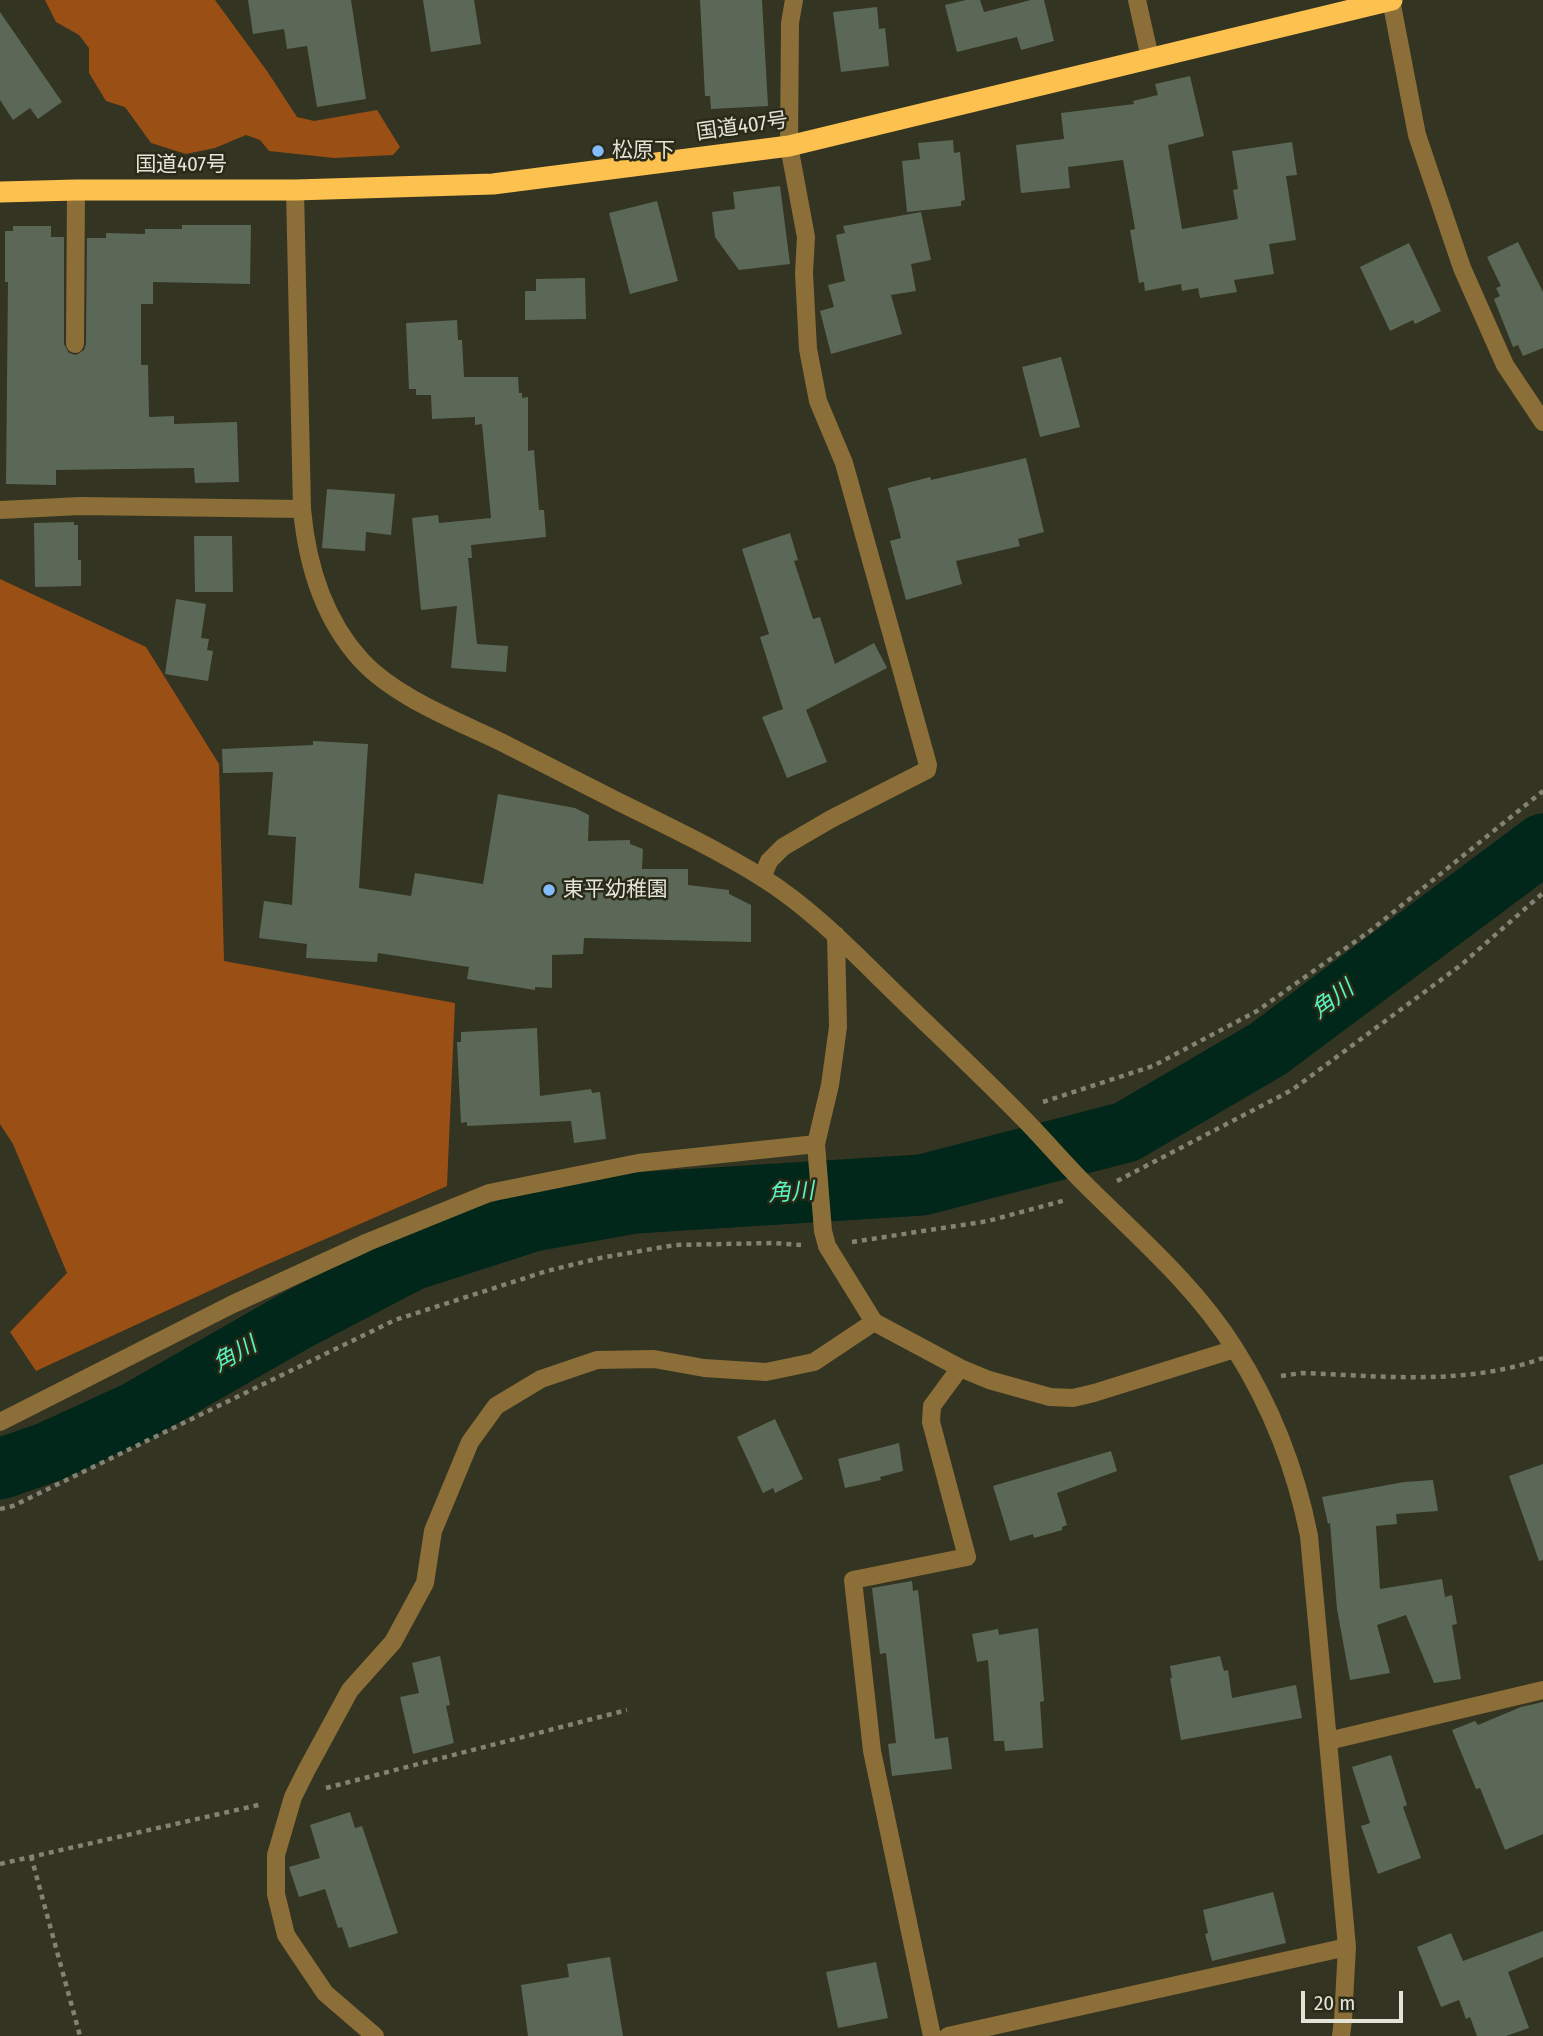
<!DOCTYPE html>
<html>
<head>
<meta charset="utf-8">
<style>
  body { margin:0 }
  #map { position:relative; width:1543px; height:2036px; overflow:hidden; background:#333422; font-family:"Fira Sans Condensed",sans-serif }
  canvas { display:block }
  .scale { position:absolute; left:1301px; top:1991px; width:102px; height:32px; box-sizing:border-box; border:4px solid #e3e3d8; border-top:0; padding-left:9px; font-size:21px; line-height:24px; white-space:nowrap; color:#e3e3d8; -webkit-text-stroke:5px #292a18; paint-order:stroke }
</style>
</head>
<body>
<div id="map">
<canvas width="1543" height="2036"></canvas>
<div class="scale">20 m</div>
</div>
<script>
const context = document.querySelector('canvas').getContext('2d');
context.lineJoin = 'round';
function fillPath(path, color) { context.fillStyle = color; context.fill(path, 'evenodd'); }
function stroke(path, color, width, dash) { context.strokeStyle = color; context.lineWidth = width; context.lineCap = dash ? 'butt' : 'round'; context.setLineDash(dash || []); context.stroke(path); }
function drawText(font, color, halo, rows, align = 'center') {
  context.font = font + ' "Fira Sans Condensed","Noto Sans JP",sans-serif'; context.lineWidth = 5; context.setLineDash([]); context.textBaseline = 'middle'; context.strokeStyle = halo; context.fillStyle = color; for (const [text, x, y, turn = 0] of rows) {
    context.save(); context.translate(x, y); context.rotate((+turn || 0) * Math.PI / 180); context.textAlign = isNaN(turn) ? turn : align; if (halo) context.strokeText(text, 0, 0); context.fillText(text, 0, 0); context.restore();
  }
}
const forest = new Path2D(`
  M 45,0 L 215,0 L 267,71 L 297,117 L 314,121 L 377,110 L 400,147 L 393,155 L 334,158 L 269,151 L 260,140 L 246,135 L 215,148 L 186,154 L 151,143 L 125,107 L 106,101 L 89,73 L 89,48 L 79,35 L 56,22 Z
  M 0,579 L 146,647 L 219,764 L 224,961 L 455,1003 L 447,1186 L 259,1268 L 36,1371 L 10,1332 L 67,1273 L 13,1144 L 0,1124 Z`);
const river = new Path2D(`
  M 0,1469 L 49,1452 L 136,1412 L 295,1321 L 412,1260 L 533,1221 L 635,1203 L 922,1185 L 1126,1132 L 1268,1049 L 1543,844`);
const building = new Path2D(`
  M 248,0 L 351,0 L 366,99 L 317,107 L 307,46 L 287,49 L 284,29 L 253,34 Z
  M 423,0 L 474,0 L 481,44 L 431,52 Z
  M 700,0 L 762,0 L 768,106 L 711,109 L 710,96 L 705,96 Z
  M 966,0 L 980,0 L 984,12 L 1031,0 L 1044,0 L 1054,41 L 1021,50 L 1017,37 L 957,52 L 945,5 Z
  M 877,7 L 879,29 L 885,28 L 889,66 L 841,72 L 833,12 Z
  M 0,12 L 62,102 L 38,119 L 30,108 L 13,120 L 0,100 Z
  M 1190,76 L 1204,136 L 1168,145 L 1182,229 L 1238,219 L 1233,190 L 1238,189 L 1232,151 L 1292,142 L 1297,175 L 1286,176 L 1296,240 L 1269,244 L 1274,274 L 1234,280 L 1237,292 L 1200,298 L 1198,288 L 1182,291 L 1181,284 L 1145,291 L 1144,282 L 1139,283 L 1130,230 L 1135,229 L 1123,160 L 1068,167 L 1070,188 L 1021,193 L 1016,145 L 1064,139 L 1061,113 L 1134,104 L 1133,101 L 1158,95 L 1155,84 Z
  M 953,140 L 954,153 L 960,152 L 965,200 L 961,201 L 961,206 L 907,212 L 902,161 L 920,159 L 918,143 Z
  M 780,186 L 790,264 L 739,270 L 715,237 L 712,212 L 735,209 L 733,192 Z
  M 657,201 L 678,281 L 630,294 L 609,213 Z
  M 921,212 L 931,260 L 911,264 L 916,291 L 891,295 L 902,334 L 831,354 L 820,311 L 834,307 L 828,285 L 845,281 L 836,235 L 845,233 L 843,226 Z
  M 182,225 L 251,225 L 250,284 L 153,282 L 153,304 L 141,304 L 141,365 L 148,365 L 149,417 L 174,416 L 174,424 L 237,422 L 239,482 L 195,483 L 194,468 L 56,470 L 56,485 L 6,484 L 8,282 L 5,282 L 5,231 L 13,231 L 13,226 L 51,226 L 51,237 L 64,237 L 64,344 L 69,353 L 76,355 L 84,350 L 86,344 L 87,238 L 106,238 L 106,233 L 145,234 L 145,229 L 182,229 Z
  M 1518,242 L 1543,292 L 1543,348 L 1523,356 L 1518,345 L 1513,347 L 1494,299 L 1500,296 L 1496,288 L 1501,286 L 1487,257 Z
  M 1409,243 L 1441,311 L 1415,324 L 1413,320 L 1390,331 L 1360,267 Z
  M 585,278 L 586,319 L 525,320 L 525,291 L 536,291 L 536,279 Z
  M 457,320 L 458,340 L 462,340 L 464,377 L 518,377 L 519,393 L 522,393 L 522,398 L 528,397 L 528,451 L 534,450 L 539,510 L 544,510 L 546,537 L 471,545 L 472,558 L 468,558 L 477,644 L 508,646 L 506,672 L 451,668 L 457,606 L 421,610 L 412,518 L 438,515 L 439,523 L 491,518 L 482,424 L 475,425 L 475,417 L 432,419 L 431,395 L 416,395 L 416,389 L 409,389 L 406,323 Z
  M 1061,357 L 1080,427 L 1040,437 L 1022,367 Z
  M 1026,458 L 1044,532 L 1018,539 L 1020,546 L 956,561 L 962,584 L 906,600 L 890,541 L 901,538 L 888,488 L 930,477 L 931,480 Z
  M 327,489 L 395,494 L 391,535 L 366,532 L 365,551 L 322,548 Z
  M 74,522 L 74,525 L 78,525 L 78,560 L 81,560 L 81,586 L 35,587 L 34,523 Z
  M 790,533 L 798,560 L 794,561 L 813,619 L 820,617 L 835,664 L 874,643 L 887,668 L 806,710 L 827,762 L 787,778 L 762,717 L 783,709 L 760,637 L 769,634 L 742,549 Z
  M 194,536 L 232,536 L 233,592 L 195,592 Z
  M 176,599 L 206,604 L 201,638 L 209,639 L 207,650 L 213,651 L 208,681 L 165,674 Z
  M 313,741 L 368,744 L 359,888 L 411,896 L 415,873 L 483,884 L 498,794 L 575,808 L 589,815 L 588,841 L 630,840 L 630,844 L 643,849 L 642,869 L 688,869 L 688,885 L 729,890 L 729,894 L 751,905 L 751,942 L 584,938 L 583,954 L 552,955 L 552,988 L 535,987 L 535,990 L 467,979 L 469,967 L 378,953 L 377,962 L 306,958 L 307,944 L 259,938 L 264,901 L 292,905 L 296,837 L 268,835 L 273,772 L 223,773 L 222,749 L 313,745 Z
  M 537,1028 L 540,1096 L 591,1089 L 592,1093 L 600,1092 L 606,1139 L 574,1143 L 571,1121 L 467,1126 L 467,1122 L 461,1123 L 457,1042 L 461,1042 L 461,1032 Z
  M 775,1419 L 803,1479 L 775,1493 L 773,1488 L 763,1493 L 737,1437 Z
  M 899,1443 L 903,1471 L 880,1477 L 881,1480 L 845,1488 L 838,1459 Z
  M 1111,1451 L 1117,1471 L 1057,1493 L 1067,1525 L 1062,1527 L 1062,1530 L 1034,1538 L 1033,1534 L 1010,1541 L 993,1486 Z
  M 1543,1464 L 1543,1560 L 1539,1561 L 1509,1476 Z
  M 1433,1480 L 1438,1511 L 1396,1514 L 1397,1524 L 1376,1526 L 1380,1589 L 1442,1579 L 1445,1597 L 1452,1595 L 1457,1624 L 1452,1625 L 1461,1679 L 1434,1683 L 1406,1615 L 1377,1625 L 1390,1673 L 1350,1680 L 1337,1609 L 1330,1523 L 1328,1524 L 1322,1497 L 1404,1482 Z
  M 912,1581 L 913,1591 L 918,1590 L 935,1739 L 948,1737 L 952,1769 L 892,1776 L 888,1744 L 896,1743 L 886,1653 L 880,1654 L 872,1588 Z
  M 1038,1628 L 1044,1701 L 1040,1702 L 1043,1748 L 1005,1751 L 1004,1741 L 994,1741 L 988,1660 L 977,1662 L 972,1634 L 998,1629 L 999,1635 Z
  M 440,1656 L 450,1705 L 446,1706 L 454,1743 L 413,1754 L 400,1697 L 419,1693 L 412,1663 Z
  M 1220,1656 L 1224,1671 L 1228,1670 L 1232,1698 L 1296,1685 L 1302,1718 L 1181,1740 L 1170,1678 L 1172,1678 L 1170,1666 Z
  M 1543,1702 L 1543,1834 L 1505,1850 L 1480,1788 L 1476,1789 L 1452,1730 L 1475,1721 L 1478,1725 L 1521,1707 Z
  M 1391,1755 L 1407,1805 L 1403,1807 L 1421,1858 L 1378,1874 L 1361,1826 L 1370,1823 L 1352,1767 Z
  M 350,1812 L 355,1828 L 362,1826 L 398,1933 L 349,1948 L 342,1927 L 338,1928 L 325,1889 L 299,1897 L 289,1867 L 320,1858 L 310,1825 Z
  M 1273,1892 L 1286,1943 L 1212,1961 L 1205,1934 L 1208,1933 L 1203,1910 Z
  M 1543,1931 L 1543,1957 L 1508,1972 L 1529,2028 L 1506,2036 L 1477,2036 L 1470,2017 L 1466,2019 L 1459,2000 L 1441,2007 L 1417,1947 L 1451,1933 L 1463,1961 Z
  M 610,1957 L 623,2036 L 528,2036 L 521,1985 L 569,1977 L 567,1964 Z
  M 876,1962 L 888,2018 L 838,2028 L 826,1972 Z`);
const path = new Path2D(`
  M 1043,1102 L 1153,1066 L 1257,1011 L 1370,931 L 1543,791
  M 1117,1181 L 1292,1090 L 1461,965 L 1543,893
  M 852,1242 L 988,1221 L 1066,1200
  M 1281,1376 L 1302,1373 C 1383,1376 1466,1386 1543,1358
  M 0,1509 L 13,1506 L 395,1320 L 547,1271 L 600,1258 L 675,1245 L 773,1243 L 801,1245
  M 326,1788 L 627,1710
  M 31,1856 L 80,2036
  M 0,1864 L 263,1804`);
const minor = new Path2D(`
  M 1137,0 L 1150,58
  M 1391,0 L 1417,135 L 1462,268 L 1505,365 L 1543,422
  M 295,190 L 302,509 C 307,565 323,618 361,660 C 396,698 458,721 503,743 C 541,762 579,782 617,801 C 666,825 716,849 763,878 C 812,909 852,951 893,991 C 936,1033 980,1074 1022,1117 C 1043,1138 1062,1161 1084,1183 C 1137,1236 1195,1285 1235,1349 C 1271,1406 1296,1470 1309,1536 L 1347,1947 L 1343,2020 L 1341,2036
  M 75,344 L 76,190
  M 0,510 L 80,506 L 302,509
  M 762,878 L 769,861 L 783,847 L 831,819 L 927,770 L 928,765 L 844,463 L 818,401 L 808,349 L 804,273 L 806,237 L 789,146 L 790,23 L 794,0
  M 836,935 L 838,1027 L 830,1085 L 816,1144 L 823,1231 L 827,1246 L 874,1322 L 960,1368 L 989,1380 L 1050,1397 L 1073,1398 L 1094,1393 L 1235,1349
  M 0,1422 L 233,1304 L 368,1242 L 489,1193 L 638,1163 L 816,1144
  M 1328,1741 L 1543,1690
  M 375,2036 L 325,1993 L 286,1935 L 276,1894 L 276,1855 L 293,1797 L 306,1771 L 350,1690 L 393,1642 L 425,1583 L 433,1531 L 470,1442 L 496,1406 L 541,1379 L 597,1360 L 654,1359 L 704,1368 L 766,1372 L 814,1362 L 874,1322
  M 932,2036 L 872,1751 L 853,1580 L 967,1557 L 931,1422 L 932,1406 L 960,1368
  M 948,2036 L 1347,1947`);
const highway = new Path2D(`
  M 0,192 L 76,190 L 295,190 L 493,184 L 789,146 L 1392,0`);
const markers = [
  [598,151,7,"#84bcfb"],
  [549,890,7,"#84bcfb"]
];
const streetNames = [
  ["国道407号",742,127,-8],
  ["国道407号",181,165]
];
const poiNames = [
  ["松原下",612,151],
  ["東平幼稚園",563,890]
];
const waterNames = [
  ["角川",1333,1000,-37],
  ["角川",791,1193,-4],
  ["角川",235,1355,-30]
];
fillPath(forest, '#9a4f15');
stroke(river, '#01261a', 61);
fillPath(building, '#5c6857');
stroke(path, '#828374', 4.5, [5, 5]);
stroke(minor, '#8c6e38', 18);
stroke(highway, '#fcc14f', 21);
for (const [x, y, r, color] of markers) { const dot = new Path2D(); dot.arc(x, y, r, 0, 2 * Math.PI); context.fillStyle = color; context.fill(dot); stroke(dot, '#292a18', 2.5); }
drawText('21px', '#e3e3d8', '#292a18', streetNames);
drawText('21px', '#e3e3d8', '#292a18', poiNames, 'left');
drawText('italic 23px', '#58f3be', '#292a18', waterNames);
</script>
</body>
</html>
